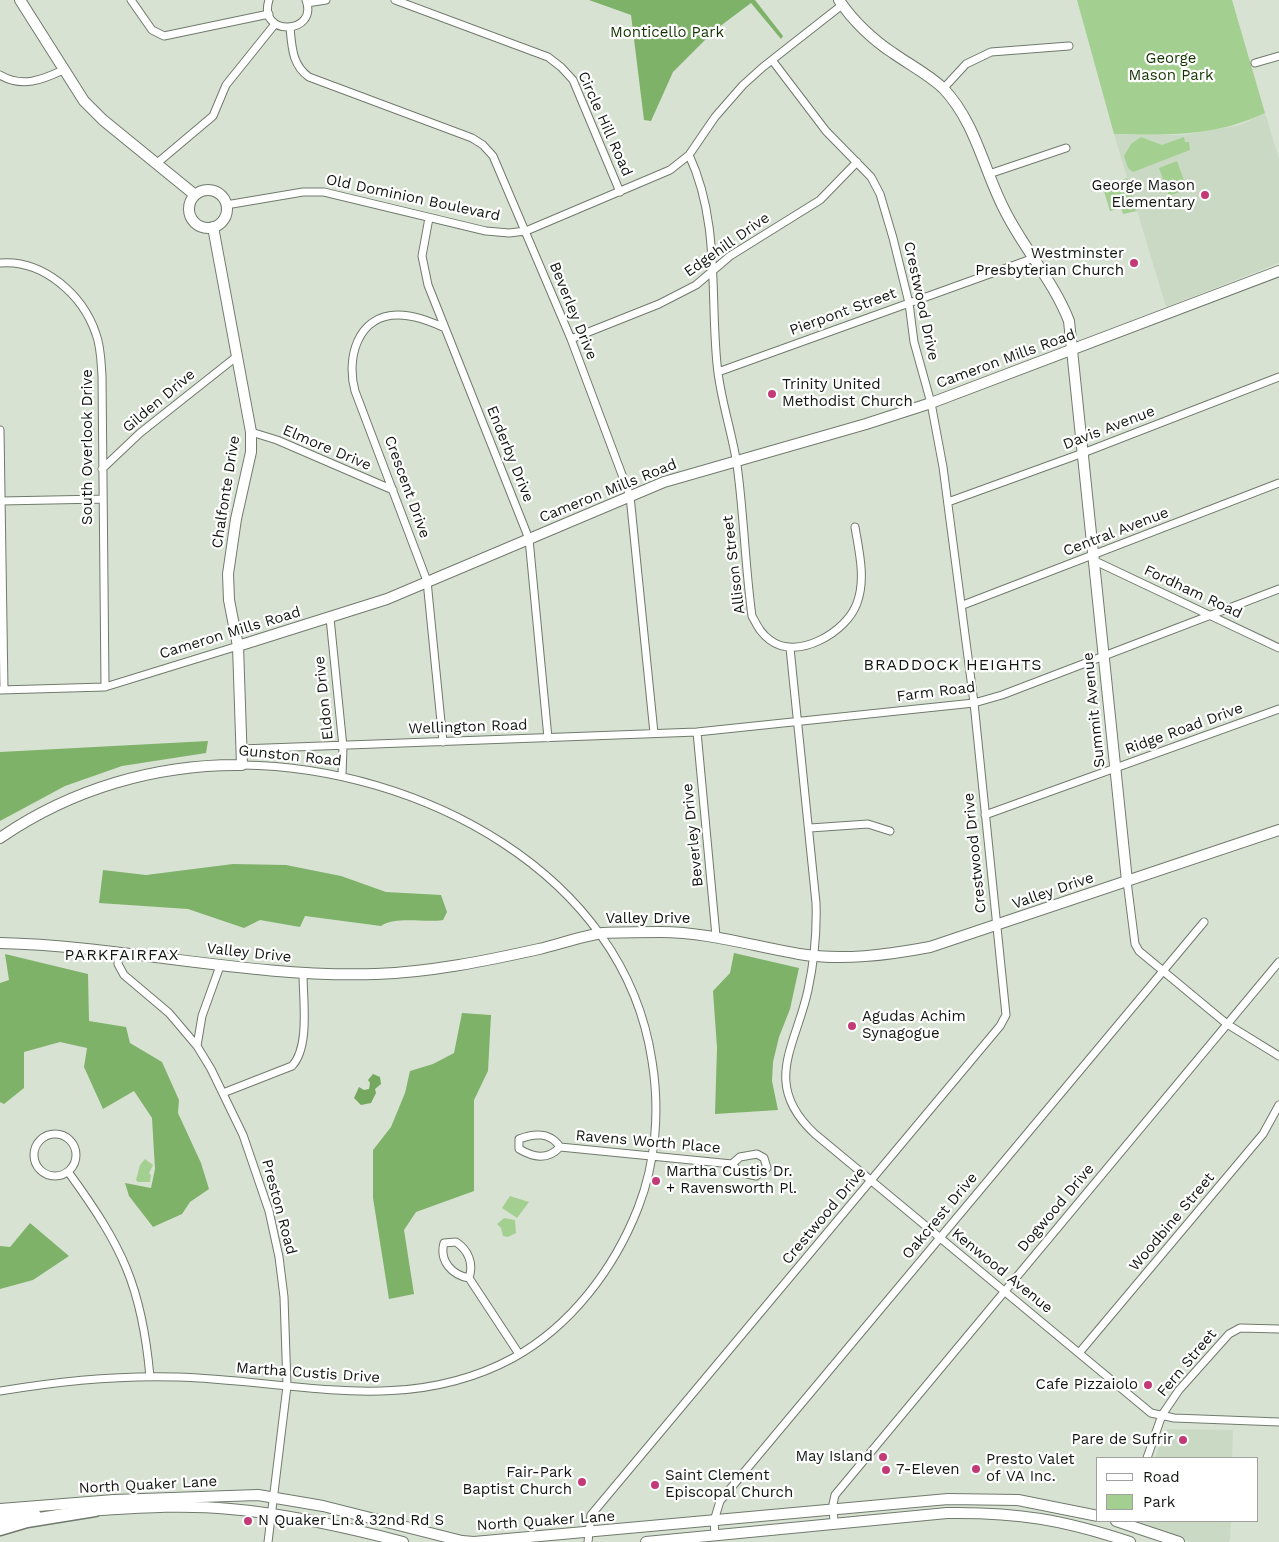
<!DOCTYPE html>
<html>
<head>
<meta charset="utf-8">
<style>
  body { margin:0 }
  #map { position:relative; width:1279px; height:1542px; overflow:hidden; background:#d8e2d3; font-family:"Work Sans",sans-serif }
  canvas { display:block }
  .legend { position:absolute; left:1096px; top:1457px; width:162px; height:65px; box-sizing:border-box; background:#fff; border:1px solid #a1a2a0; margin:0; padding:6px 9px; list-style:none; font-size:15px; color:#131712 }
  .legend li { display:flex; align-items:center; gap:10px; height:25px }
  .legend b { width:25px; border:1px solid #a1a2a0 }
</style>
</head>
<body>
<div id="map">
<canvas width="1279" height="1542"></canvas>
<ul class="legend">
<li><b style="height:6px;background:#fff"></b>Road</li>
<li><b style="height:14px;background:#a3d090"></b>Park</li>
</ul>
</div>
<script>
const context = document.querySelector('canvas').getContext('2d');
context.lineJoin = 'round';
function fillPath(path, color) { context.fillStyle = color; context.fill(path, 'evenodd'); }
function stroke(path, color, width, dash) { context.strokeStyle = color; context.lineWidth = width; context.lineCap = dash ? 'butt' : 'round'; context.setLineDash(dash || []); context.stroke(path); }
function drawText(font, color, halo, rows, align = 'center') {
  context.font = font + ' "Work Sans",sans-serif'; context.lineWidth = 4.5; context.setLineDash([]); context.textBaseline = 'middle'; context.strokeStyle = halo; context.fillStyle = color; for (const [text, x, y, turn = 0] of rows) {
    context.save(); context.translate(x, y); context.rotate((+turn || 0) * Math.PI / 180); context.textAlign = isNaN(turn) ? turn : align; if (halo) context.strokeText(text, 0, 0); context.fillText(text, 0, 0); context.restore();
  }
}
const built = new Path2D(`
  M 1265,113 L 1279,159 L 1279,263 L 1166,307 L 1114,134 L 1183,135 L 1240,125 Z
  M 1168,1429 L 1233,1430 L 1232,1458 L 1155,1458 L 1164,1433 Z
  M 1135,1521 L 1231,1521 L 1230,1539 L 1229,1542 L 1191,1542 L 1140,1525 Z`);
const green = new Path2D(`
  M 1077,0 L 1232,0 L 1265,113 C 1213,137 1169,135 1114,134 Z
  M 1141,137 L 1162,145 L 1184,137 L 1185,142 L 1189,142 L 1190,150 L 1133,172 L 1128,168 L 1124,156 L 1131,144 Z
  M 1177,161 L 1187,189 L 1169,196 L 1159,168 Z
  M 1127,178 L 1137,211 L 1123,214 L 1121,208 L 1110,211 L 1103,188 Z
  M 145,1159 L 153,1165 L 149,1173 L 151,1175 L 150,1182 L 138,1182 L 136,1180 L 140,1165 Z
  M 510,1196 L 529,1202 L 517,1218 L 502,1208 Z
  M 504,1218 L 515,1220 L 516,1233 L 508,1237 L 503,1236 L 501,1228 L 497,1224 Z`);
const forest = new Path2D(`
  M 589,0 L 755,0 L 783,36 L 781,39 L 751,3 L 715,30 L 673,72 L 651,121 L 644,120 L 631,15 Z
  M 208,741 L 206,753 L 122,766 L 65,786 L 0,821 L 0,752 Z
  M 233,864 L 286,865 L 341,876 L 386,892 L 441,895 L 447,912 L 443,920 C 424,923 396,916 381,926 L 305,916 L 300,927 L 260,920 L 244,928 L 188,909 L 99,903 L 103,870 L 146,875 Z
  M 734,953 L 799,968 L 790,1009 L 779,1037 L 773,1062 L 772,1081 L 778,1110 L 715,1114 L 717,1048 L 713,991 L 730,973 Z
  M 5,954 L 88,974 L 89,1021 L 126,1027 L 130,1043 L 162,1062 L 179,1100 L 178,1113 L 201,1163 L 209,1189 L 190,1202 L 182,1214 L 153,1227 L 129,1196 L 125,1183 L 151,1188 L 155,1169 L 152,1118 L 134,1091 L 103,1109 L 84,1067 L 87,1048 L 60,1042 L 24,1052 L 24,1088 L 4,1104 L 0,1102 L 0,983 L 9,980 Z
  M 462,1013 L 491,1015 L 488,1071 L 474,1100 L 474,1191 L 416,1212 L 404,1230 L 414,1294 L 389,1299 L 373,1198 L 373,1150 L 391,1127 L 405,1093 L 410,1071 L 433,1064 L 454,1053 Z
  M 30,1223 L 69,1256 L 33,1280 L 0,1289 L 0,1246 L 10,1247 Z`);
const water = new Path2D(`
  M 373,1074 L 380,1077 L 381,1084 L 375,1089 L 376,1093 L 371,1103 L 361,1105 L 354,1098 L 359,1087 L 364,1090 L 369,1089 L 370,1083 L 368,1080 Z`);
const street = new Path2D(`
  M 131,0 L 152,30 L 164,36 L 269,14
  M 269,0 C 257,37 319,35 306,0
  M 395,0 L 548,57 L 561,67 L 573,80 L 620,192
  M 307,3 L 326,0
  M 290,28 C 292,47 292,65 309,77 L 472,138 L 483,145 L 493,156 L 571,339 L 630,496 L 654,733
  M 1255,63 L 1279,56
  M 0,75 C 22,88 42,80 63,70
  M 943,89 L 966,64 L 991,52 L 1069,46
  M 689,155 C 720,221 710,294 717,364 C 720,399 732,431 737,465 C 744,515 745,566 752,616 C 757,625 761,634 770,640 C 797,661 847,632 857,603 C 866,579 859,551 855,527
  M 156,164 L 213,116 L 226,85 L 275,24
  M 989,174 L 1066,148
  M 226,205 L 303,192 L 324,192 L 486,231 L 509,233 L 526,231 L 670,170 L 689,155 L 715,117 L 743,85 L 763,67 L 842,5
  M 429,218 L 422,256 L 428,285 L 529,539 L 548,738
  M 0,263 C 43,259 83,295 96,334 C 101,347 101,362 102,376 L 105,687
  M 443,327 C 429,321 414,315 398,315 C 357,315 346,359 355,391 L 427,581 L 443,742
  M 571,339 L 659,304 L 696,285 L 730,256 L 820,200 L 857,162
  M 718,372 L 1034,258
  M 0,430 L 4,690
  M 251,432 L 277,440 L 393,490
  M 102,469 L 140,433 L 236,357
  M 1,501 L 102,499
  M 948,502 L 1083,453 L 1279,377
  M 1095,561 L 1279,648
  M 963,605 L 1279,483
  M 330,618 L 343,747 L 342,775
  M 790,648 L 816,903 C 817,932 814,962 808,990 C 796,1046 761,1084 815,1134 L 1151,1413 L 1174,1418 L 1279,1422
  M 0,690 L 105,687 L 238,646
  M 697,732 L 716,936
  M 241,749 L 697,732 L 974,703 L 1002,695 L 1279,589
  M 985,815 L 1279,709
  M 810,828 L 868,824 L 890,831
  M 1127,881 L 1135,944 L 1139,951 L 1227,1024 L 1279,1056
  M 118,952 L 118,964 L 124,975 L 169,1013 L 197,1046 L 211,1069 L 243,1135 L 269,1211 L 279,1257 L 284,1297 L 287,1386 L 268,1542
  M 197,1046 L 202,1016 L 220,966
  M 223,1093 L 292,1066 C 310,1047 303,1000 303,974
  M34 1155a21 21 0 1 1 42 0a21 21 0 1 1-42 0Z
  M 560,1147 C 547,1161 533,1157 519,1149 L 519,1139 C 535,1133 550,1132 560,1147 L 732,1164 L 739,1172 L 756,1176 L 767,1168 L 764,1158 L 757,1154 L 740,1157 L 732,1164
  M 69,1173 C 122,1246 142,1286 150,1377
  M 469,1278 C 452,1275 439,1261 444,1243 L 456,1242 C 468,1250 474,1263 469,1278 L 519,1354
  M 1079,1353 L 1263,1134 L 1279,1105
  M 0,1391 C 59,1381 118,1375 177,1377 C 293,1380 404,1417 513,1358 C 571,1326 614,1269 638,1208 C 656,1162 660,1110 652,1061 C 624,872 418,767 242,765
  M 1147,1458 L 1162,1415 L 1179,1390 L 1229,1334 L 1240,1328 L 1279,1329
  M 834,1524 L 833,1504 L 835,1495 L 1279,962
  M 715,1535 L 714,1521 L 720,1501 L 1204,922
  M 588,1542 L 591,1515 L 1000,1026 L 1006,1015 L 974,703 L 943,467 L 931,403 L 914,342 L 909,303 L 893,238 L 880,194 L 871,177 L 826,131 L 772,60`);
const secondary = new Path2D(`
  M 20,0 L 84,101 L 103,120 L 195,195
  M 839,0 C 852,20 873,40 893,53 C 910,65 928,74 943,88 C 976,123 983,168 1004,209 C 1023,248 1053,280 1069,321 L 1127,881
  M189 209a19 19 0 1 1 38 0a19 19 0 1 1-38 0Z
  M 238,646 L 387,599 L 664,482 L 866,424 L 931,403 L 1279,271
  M 0,838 C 71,789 156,764 242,765 L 238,646 L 229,600 L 228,574 L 236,519 L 251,452 L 251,432 L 213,227
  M 0,943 C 127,946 248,978 376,974 C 431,972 485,961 539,949 C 560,944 582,936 603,933 C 622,932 641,932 660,932 C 708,932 752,946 799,954 C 843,961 887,955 930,947 L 1279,830
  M 0,1509 L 114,1500 L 258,1495 L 323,1506 L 462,1541 L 474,1542 L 948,1499 L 1018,1500 L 1098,1516
  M 88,1511 C 135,1508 182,1504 230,1509 C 289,1514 346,1527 403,1542
  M 0,1519 L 36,1515
  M 1116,1521 L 1179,1542
  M 646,1542 L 947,1513 C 1018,1512 1064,1520 1130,1542`);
const highway = new Path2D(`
  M 0,1529 L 27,1521 L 95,1510`);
const markers = [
  [1205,195,5,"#c23a76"],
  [1134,263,5,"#c23a76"],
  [772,394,5,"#c23a76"],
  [852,1026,5,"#c23a76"],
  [656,1181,5,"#c23a76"],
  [1148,1385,5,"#c23a76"],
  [1183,1440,5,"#c23a76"],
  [883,1457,5,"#c23a76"],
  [976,1469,5,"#c23a76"],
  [886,1470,5,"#c23a76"],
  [582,1482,5,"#c23a76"],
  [655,1485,5,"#c23a76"],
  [248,1521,5,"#c23a76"]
];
const parkNames = [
  ["Monticello Park",667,33],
  ["George",1171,59],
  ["Mason Park",1171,76]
];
const streetNames = [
  ["Circle Hill Road",605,124,66],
  ["Old Dominion Boulevard",413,198,12],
  ["Edgehill Drive",727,245,-35],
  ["Crestwood Drive",921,301,78],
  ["Beverley Drive",573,311,68],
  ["Pierpont Street",843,312,-20],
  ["Cameron Mills Road",1006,359,-20],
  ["Gilden Drive",159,401,-40],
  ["Davis Avenue",1109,428,-21],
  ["South Overlook Drive",88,447,-90],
  ["Elmore Drive",327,448,23],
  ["Enderby Drive",510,454,68],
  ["Crescent Drive",407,487,70],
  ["Cameron Mills Road",608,491,-22],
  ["Chalfonte Drive",226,492,-81],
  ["Central Avenue",1116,532,-21],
  ["Allison Street",734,565,-97],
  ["Fordham Road",1193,592,25],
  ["Cameron Mills Road",230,633,-17],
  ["Farm Road",936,692,-7],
  ["Eldon Drive",324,698,-96],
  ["Summit Avenue",1094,710,-96],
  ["Wellington Road",468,727,-2],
  ["Ridge Road Drive",1184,729,-20],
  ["Gunston Road",290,756,6],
  ["Beverley Drive",693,835,-96],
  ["Crestwood Drive",975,853,-96],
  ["Valley Drive",1053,891,-19],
  ["Valley Drive",648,919],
  ["Valley Drive",249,953,6],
  ["Ravens Worth Place",648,1142,5],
  ["Preston Road",279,1207,75],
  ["Dogwood Drive",1056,1208,-50],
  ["Crestwood Drive",824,1216,-50],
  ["Oakcrest Drive",940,1216,-50],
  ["Woodbine Street",1172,1222,-50],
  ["Kenwood Avenue",1002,1271,39],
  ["Fern Street",1187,1363,-50],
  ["Martha Custis Drive",308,1373,4],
  ["North Quaker Lane",148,1485,-3],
  ["North Quaker Lane",546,1521,-4]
];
const poiNames = [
  ["George Mason",1195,186,"right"],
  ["Elementary",1195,203,"right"],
  ["Westminster",1124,254,"right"],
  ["Presbyterian Church",1124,271,"right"],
  ["Trinity United",782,385],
  ["Methodist Church",782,402],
  ["Agudas Achim",862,1017],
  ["Synagogue",862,1034],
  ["Martha Custis Dr.",666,1172],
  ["+ Ravensworth Pl.",666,1189],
  ["Cafe Pizzaiolo",1138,1385,"right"],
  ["Pare de Sufrir",1173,1440,"right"],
  ["May Island",873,1457,"right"],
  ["Presto Valet",986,1460],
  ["of VA Inc.",986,1477],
  ["7-Eleven",896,1470],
  ["Fair-Park",572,1473,"right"],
  ["Baptist Church",572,1490,"right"],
  ["Saint Clement",665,1476],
  ["Episcopal Church",665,1493],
  ["N Quaker Ln & 32nd Rd S",258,1521]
];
const neighbourhoodNames = [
  ["BRADDOCK HEIGHTS",953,665],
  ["PARKFAIRFAX",122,955]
];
fillPath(built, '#cad9c4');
fillPath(green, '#a3d090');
fillPath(forest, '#7eb269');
fillPath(water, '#75a85f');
stroke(street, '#717a6d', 9);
stroke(secondary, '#717a6d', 12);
stroke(highway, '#717a6d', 15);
stroke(street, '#fff', 7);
stroke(secondary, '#fff', 10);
stroke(highway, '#fff', 12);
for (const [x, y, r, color] of markers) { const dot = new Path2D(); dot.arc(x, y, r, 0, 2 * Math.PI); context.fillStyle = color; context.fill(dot); stroke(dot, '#fff', 2); }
drawText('15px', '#143501', '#fff', parkNames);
drawText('15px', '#131712', '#fff', streetNames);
drawText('15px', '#131712', '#fff', poiNames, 'left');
context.letterSpacing = '1px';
drawText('16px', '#131712', '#fff', neighbourhoodNames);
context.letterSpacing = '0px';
</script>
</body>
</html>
